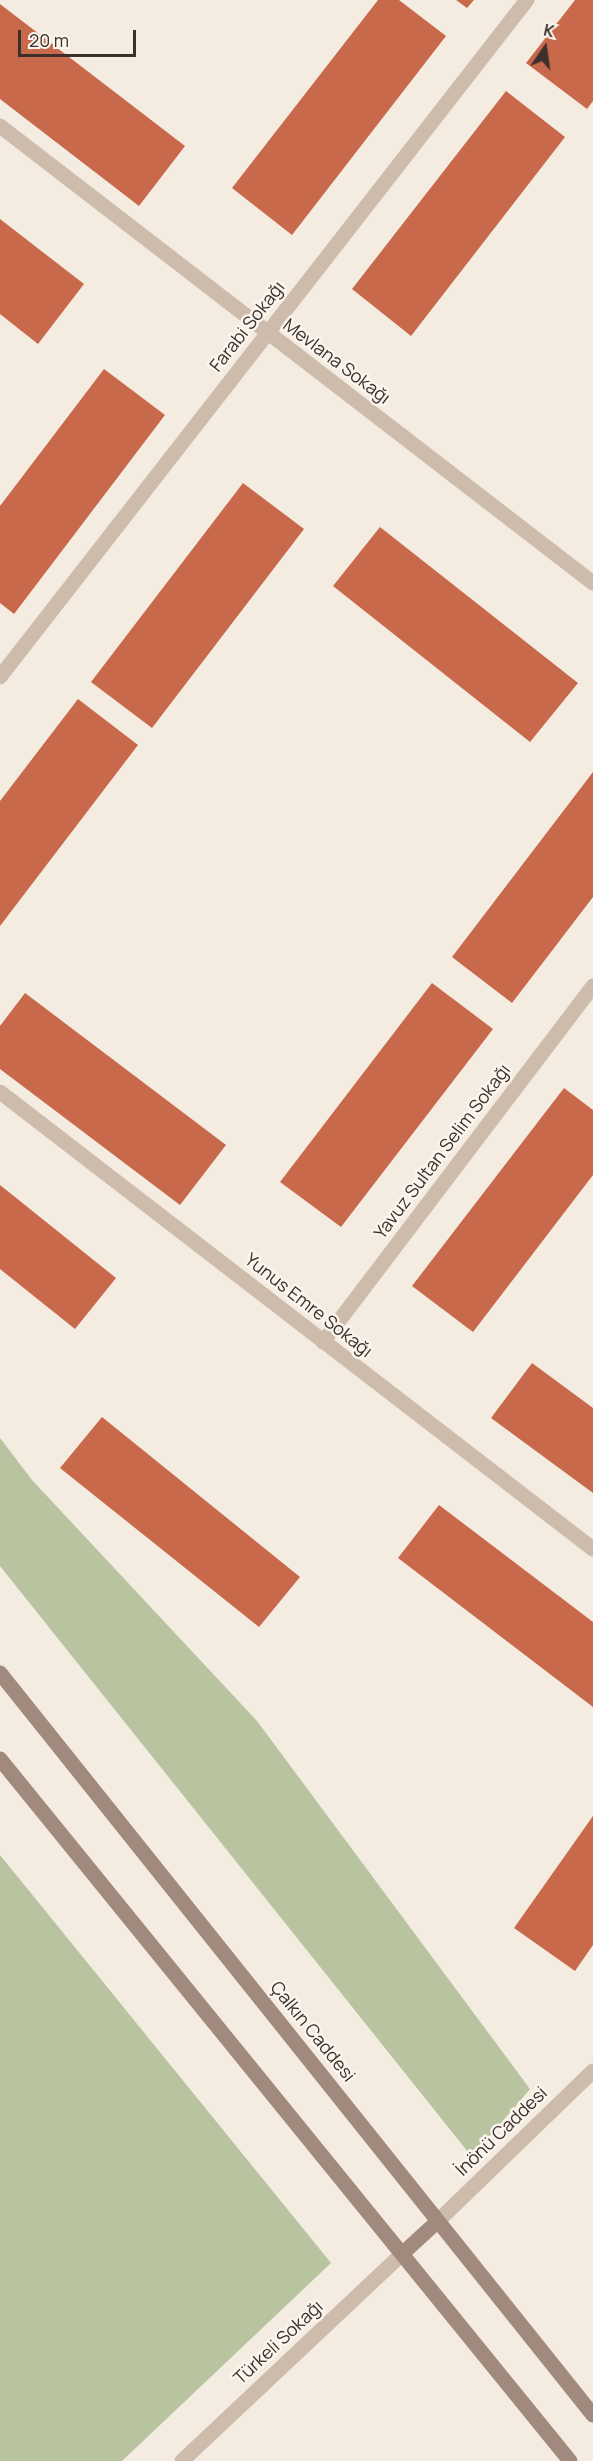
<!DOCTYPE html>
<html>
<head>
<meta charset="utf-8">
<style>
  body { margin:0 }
  #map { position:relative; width:593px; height:2461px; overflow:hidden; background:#f4ebe1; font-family:Manrope,sans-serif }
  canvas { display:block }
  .north { position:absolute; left:515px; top:18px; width:60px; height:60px; -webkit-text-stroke:4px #fbf5ee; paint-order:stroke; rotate:13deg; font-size:16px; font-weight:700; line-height:24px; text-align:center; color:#3b302b }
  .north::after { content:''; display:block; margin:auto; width:21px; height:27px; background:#3b302b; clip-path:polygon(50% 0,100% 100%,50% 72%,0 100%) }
  .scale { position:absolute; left:18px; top:30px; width:118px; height:27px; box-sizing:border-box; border:3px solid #3b302b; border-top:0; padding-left:8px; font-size:18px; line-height:21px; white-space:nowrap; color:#3b302b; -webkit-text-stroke:4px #fbf5ee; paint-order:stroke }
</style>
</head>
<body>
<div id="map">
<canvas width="593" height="2461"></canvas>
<div class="north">K</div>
<div class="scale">20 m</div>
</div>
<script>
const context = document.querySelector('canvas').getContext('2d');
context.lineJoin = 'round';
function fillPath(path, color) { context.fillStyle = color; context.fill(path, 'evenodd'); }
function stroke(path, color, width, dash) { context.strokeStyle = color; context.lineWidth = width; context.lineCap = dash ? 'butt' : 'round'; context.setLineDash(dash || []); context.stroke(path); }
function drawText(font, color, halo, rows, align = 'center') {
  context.font = font + ' Manrope,sans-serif'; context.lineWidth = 5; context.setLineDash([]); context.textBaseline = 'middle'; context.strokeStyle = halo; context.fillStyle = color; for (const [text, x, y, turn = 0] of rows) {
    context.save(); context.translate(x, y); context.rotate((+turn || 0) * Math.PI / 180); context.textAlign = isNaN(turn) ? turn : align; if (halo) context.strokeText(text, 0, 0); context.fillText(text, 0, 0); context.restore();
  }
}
const green = new Path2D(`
  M 0,1438 L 32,1480 L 257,1721 L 530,2089 L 472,2157 L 0,1566 Z
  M 0,1855 L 331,2263 L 122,2461 L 0,2461 Z`);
const building = new Path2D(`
  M 378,0 L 399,0 L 446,36 L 292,235 L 232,188 Z
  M 456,0 L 474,0 L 467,8 Z
  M 575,0 L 593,0 L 593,101 L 587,109 L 526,63 Z
  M 0,4 L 185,146 L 139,206 L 0,99 Z
  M 506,91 L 565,137 L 411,336 L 352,289 Z
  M 0,219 L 84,284 L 38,344 L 0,314 Z
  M 104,369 L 165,415 L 14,614 L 0,603 L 0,506 Z
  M 243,483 L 304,529 L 152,728 L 91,682 Z
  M 380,527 L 578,683 L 530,742 L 333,586 Z
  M 78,699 L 138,745 L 0,926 L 0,801 Z
  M 593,772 L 593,897 L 512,1003 L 452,957 Z
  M 432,983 L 493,1029 L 341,1227 L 280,1182 Z
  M 25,993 L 226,1145 L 180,1205 L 0,1069 L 0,1026 Z
  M 564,1088 L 593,1110 L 593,1175 L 473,1332 L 412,1286 Z
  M 0,1185 L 116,1278 L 75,1329 L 0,1269 Z
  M 532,1363 L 593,1408 L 593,1493 L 491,1418 Z
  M 102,1417 L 300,1577 L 259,1627 L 60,1468 Z
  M 439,1505 L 593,1622 L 593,1707 L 398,1558 Z
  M 593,1816 L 593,1945 L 575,1971 L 514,1928 Z`);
const minor = new Path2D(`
  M 0,126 L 593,583
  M 0,677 L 527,0
  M 0,1092 L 593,1549
  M 323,1342 L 593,986
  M 182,2461 L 402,2254`);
const tertiary = new Path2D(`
  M 438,2221 L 593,2071`);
const secondary = new Path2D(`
  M 0,1673 L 593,2415
  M 0,1759 L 570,2461
  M 402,2254 L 438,2221`);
const streetNames = [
  ["Farabi Sokağı",248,327,-52],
  ["Mevlana Sokağı",336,362,37],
  ["Yavuz Sultan Selim Sokağı",443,1152,-53],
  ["Yunus Emre Sokağı",308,1306,38],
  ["Çalkın Caddesi",312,2032,51],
  ["İnönü Caddesi",502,2132,-44],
  ["Türkeli Sokağı",279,2343,-43]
];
fillPath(green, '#b8c4a0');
fillPath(building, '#c8694b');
stroke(minor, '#cdbbac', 15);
stroke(tertiary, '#cdbbac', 15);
stroke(secondary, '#a18a7d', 15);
drawText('18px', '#3b302b', '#fbf5ee', streetNames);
</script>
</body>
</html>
